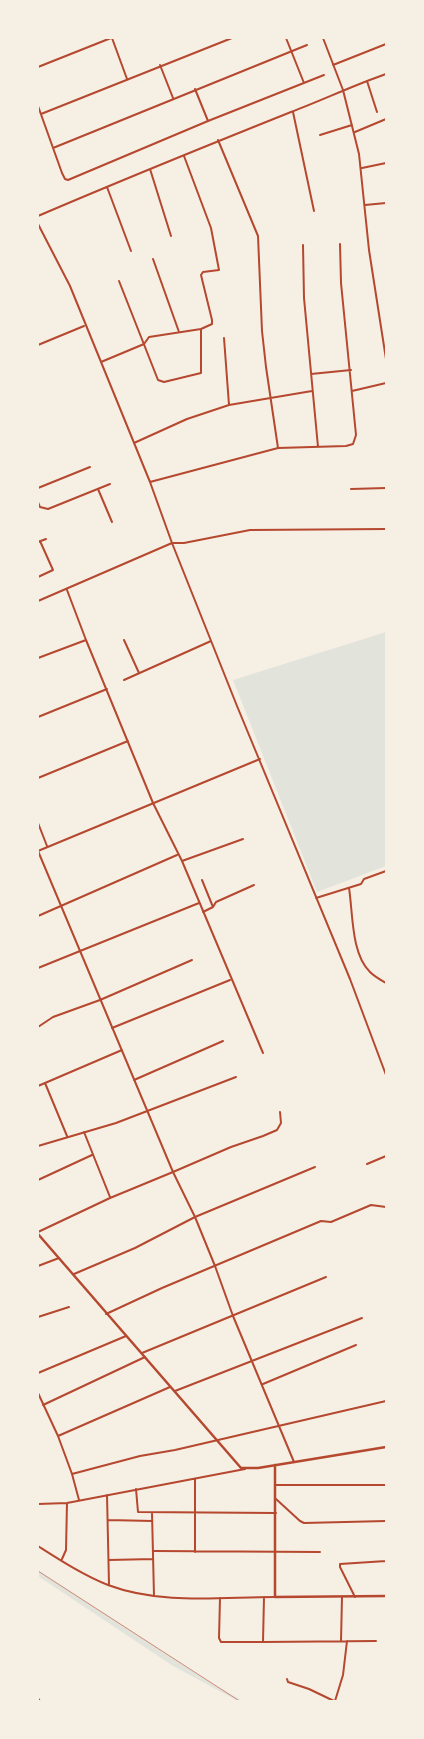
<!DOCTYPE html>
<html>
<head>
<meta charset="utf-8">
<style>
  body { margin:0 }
  #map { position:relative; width:424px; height:1739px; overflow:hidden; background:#f6efe4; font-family:Overpass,sans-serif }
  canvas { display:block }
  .frame { position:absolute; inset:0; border:39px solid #f6efe4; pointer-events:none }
</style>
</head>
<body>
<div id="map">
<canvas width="424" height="1739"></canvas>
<div class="frame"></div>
</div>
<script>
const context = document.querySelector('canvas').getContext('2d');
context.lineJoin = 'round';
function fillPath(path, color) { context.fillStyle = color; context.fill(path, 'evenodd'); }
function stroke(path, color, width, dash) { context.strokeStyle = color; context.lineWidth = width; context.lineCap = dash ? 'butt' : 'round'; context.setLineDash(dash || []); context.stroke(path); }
const green = new Path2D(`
  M 386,632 L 386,866 L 317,892 L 233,680 Z
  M 38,1570 L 213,1684 L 243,1701 L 238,1701 L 173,1666 L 38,1576 Z`);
const minor = new Path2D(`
  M 112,38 L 127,79
  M 286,38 L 304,83
  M 323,38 L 343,90 L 359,154 L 369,250 L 386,359
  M 160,65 L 173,98
  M 333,65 L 386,44
  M 38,67 L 111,38
  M 367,81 L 377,112
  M 195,89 L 208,121
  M 38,106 L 62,173 L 65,179 L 68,180 L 208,121 L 324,75
  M 293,112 L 314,211
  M 41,114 L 232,38
  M 355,132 L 386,119
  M 320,135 L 352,125
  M 218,140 L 258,236 L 262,331 L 266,367 L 278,448
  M 53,148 L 307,45
  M 184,156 L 211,228 L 219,270 L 203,272 L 201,275 L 212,320 L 212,324 L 201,329
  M 362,168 L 386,163
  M 150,169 L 171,236
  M 107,187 L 131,251
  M 365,205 L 386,203
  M 38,216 C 122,180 206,146 291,112 C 323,100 354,85 386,74
  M 38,224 L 70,286 L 150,482 L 172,543 L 237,706 L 350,979 L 386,1075
  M 303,245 L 304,298 L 318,447
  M 153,259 L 179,332
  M 224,338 L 229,405
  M 38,345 L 84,326
  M 101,362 L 144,344 L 149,337 L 201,329 L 201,373 L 164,382 L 158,380 C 145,347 132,314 119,281
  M 311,374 L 351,370
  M 352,391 L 386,383
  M 134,443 L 187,419 L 229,405 L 312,391
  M 150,482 L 278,448 L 346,446 L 353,444 L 356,435 L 341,283 L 340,244
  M 38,488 L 90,467
  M 98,489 L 112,522
  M 351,489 L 386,488
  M 38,502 L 40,507 L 48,509 L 110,484
  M 38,542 L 46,539
  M 38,577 L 53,570 L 40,541
  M 67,590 L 86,640
  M 38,601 L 172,543 L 184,543 L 250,530 L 386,529
  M 124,640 L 139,673
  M 38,658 L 86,640 L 153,803 L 182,861 L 263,1053
  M 124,680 L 211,641
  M 38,717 L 107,689
  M 38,778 L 128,741
  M 38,823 L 47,846
  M 38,851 L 173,1172 L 195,1217 L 215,1266 L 233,1316 L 294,1462
  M 38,851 L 260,759
  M 182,861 L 243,839
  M 202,880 L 213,907
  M 349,888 C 353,913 351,954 370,972 C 375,977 381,980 386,983
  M 316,898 L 361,884 L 364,879 L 386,871
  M 203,912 L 213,907 L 216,902 L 254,885
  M 38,916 L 177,855
  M 38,968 L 199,903
  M 38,1027 L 53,1017 L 100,1000 L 192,960
  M 112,1028 L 230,980
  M 134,1080 L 223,1041
  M 45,1083 L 67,1136
  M 38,1086 L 122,1050
  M 84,1132 L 110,1197
  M 38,1146 L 116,1123 L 236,1077
  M 367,1164 L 386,1156
  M 38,1180 L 92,1155
  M 38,1232 L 110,1198 L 173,1172 L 231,1147 L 263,1136 L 277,1130 L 281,1123 L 280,1112
  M 38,1266 L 59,1258
  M 74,1274 L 135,1248 L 195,1217 L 315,1167
  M 106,1314 L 162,1288 L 321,1221 L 331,1222 L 371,1205 L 386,1207
  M 38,1317 L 69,1307
  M 142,1353 L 326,1277
  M 38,1373 L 126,1336
  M 263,1384 L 356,1345
  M 175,1391 L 362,1318
  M 38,1393 L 58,1436 L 72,1474 L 79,1500
  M 43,1405 L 145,1357
  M 58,1436 L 170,1387
  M 72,1474 L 140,1456 L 175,1450 L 386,1401
  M 275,1485 L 386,1485
  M 136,1489 L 138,1512 L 276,1513
  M 107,1495 L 109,1585
  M 276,1499 L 300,1521 L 304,1523 L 386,1521
  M 38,1504 L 67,1503 L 245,1469
  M 152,1513 L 154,1596
  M 108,1520 L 152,1521
  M 38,1546 C 60,1560 83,1575 108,1585 C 161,1605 220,1597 275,1597
  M 386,1547 L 386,1566
  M 154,1551 L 320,1552
  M 195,1552 L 195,1479
  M 62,1559 L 66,1550 L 67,1503
  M 109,1560 L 153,1559
  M 264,1597 L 263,1642 L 376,1641
  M 355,1597 L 340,1567 L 340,1564 L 386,1561
  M 220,1598 L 219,1638 L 221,1642 L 263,1642
  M 341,1641 L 342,1597
  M 287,1679 L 288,1682 L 309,1689 L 334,1701
  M 335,1701 L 343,1675 L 347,1641`);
const tertiary = new Path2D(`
  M 38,1234 L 241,1468 L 258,1468 L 386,1447
  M 275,1465 L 275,1597 L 386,1596`);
const primary = new Path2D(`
  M 38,1699 L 40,1702`);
const rail = new Path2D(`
  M 38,1571 L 241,1702`);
fillPath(green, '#e2e4dc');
stroke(minor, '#b5482f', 2);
stroke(tertiary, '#b5482f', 2.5);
stroke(primary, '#b5482f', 3);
stroke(rail, '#cf8b77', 1);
</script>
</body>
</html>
